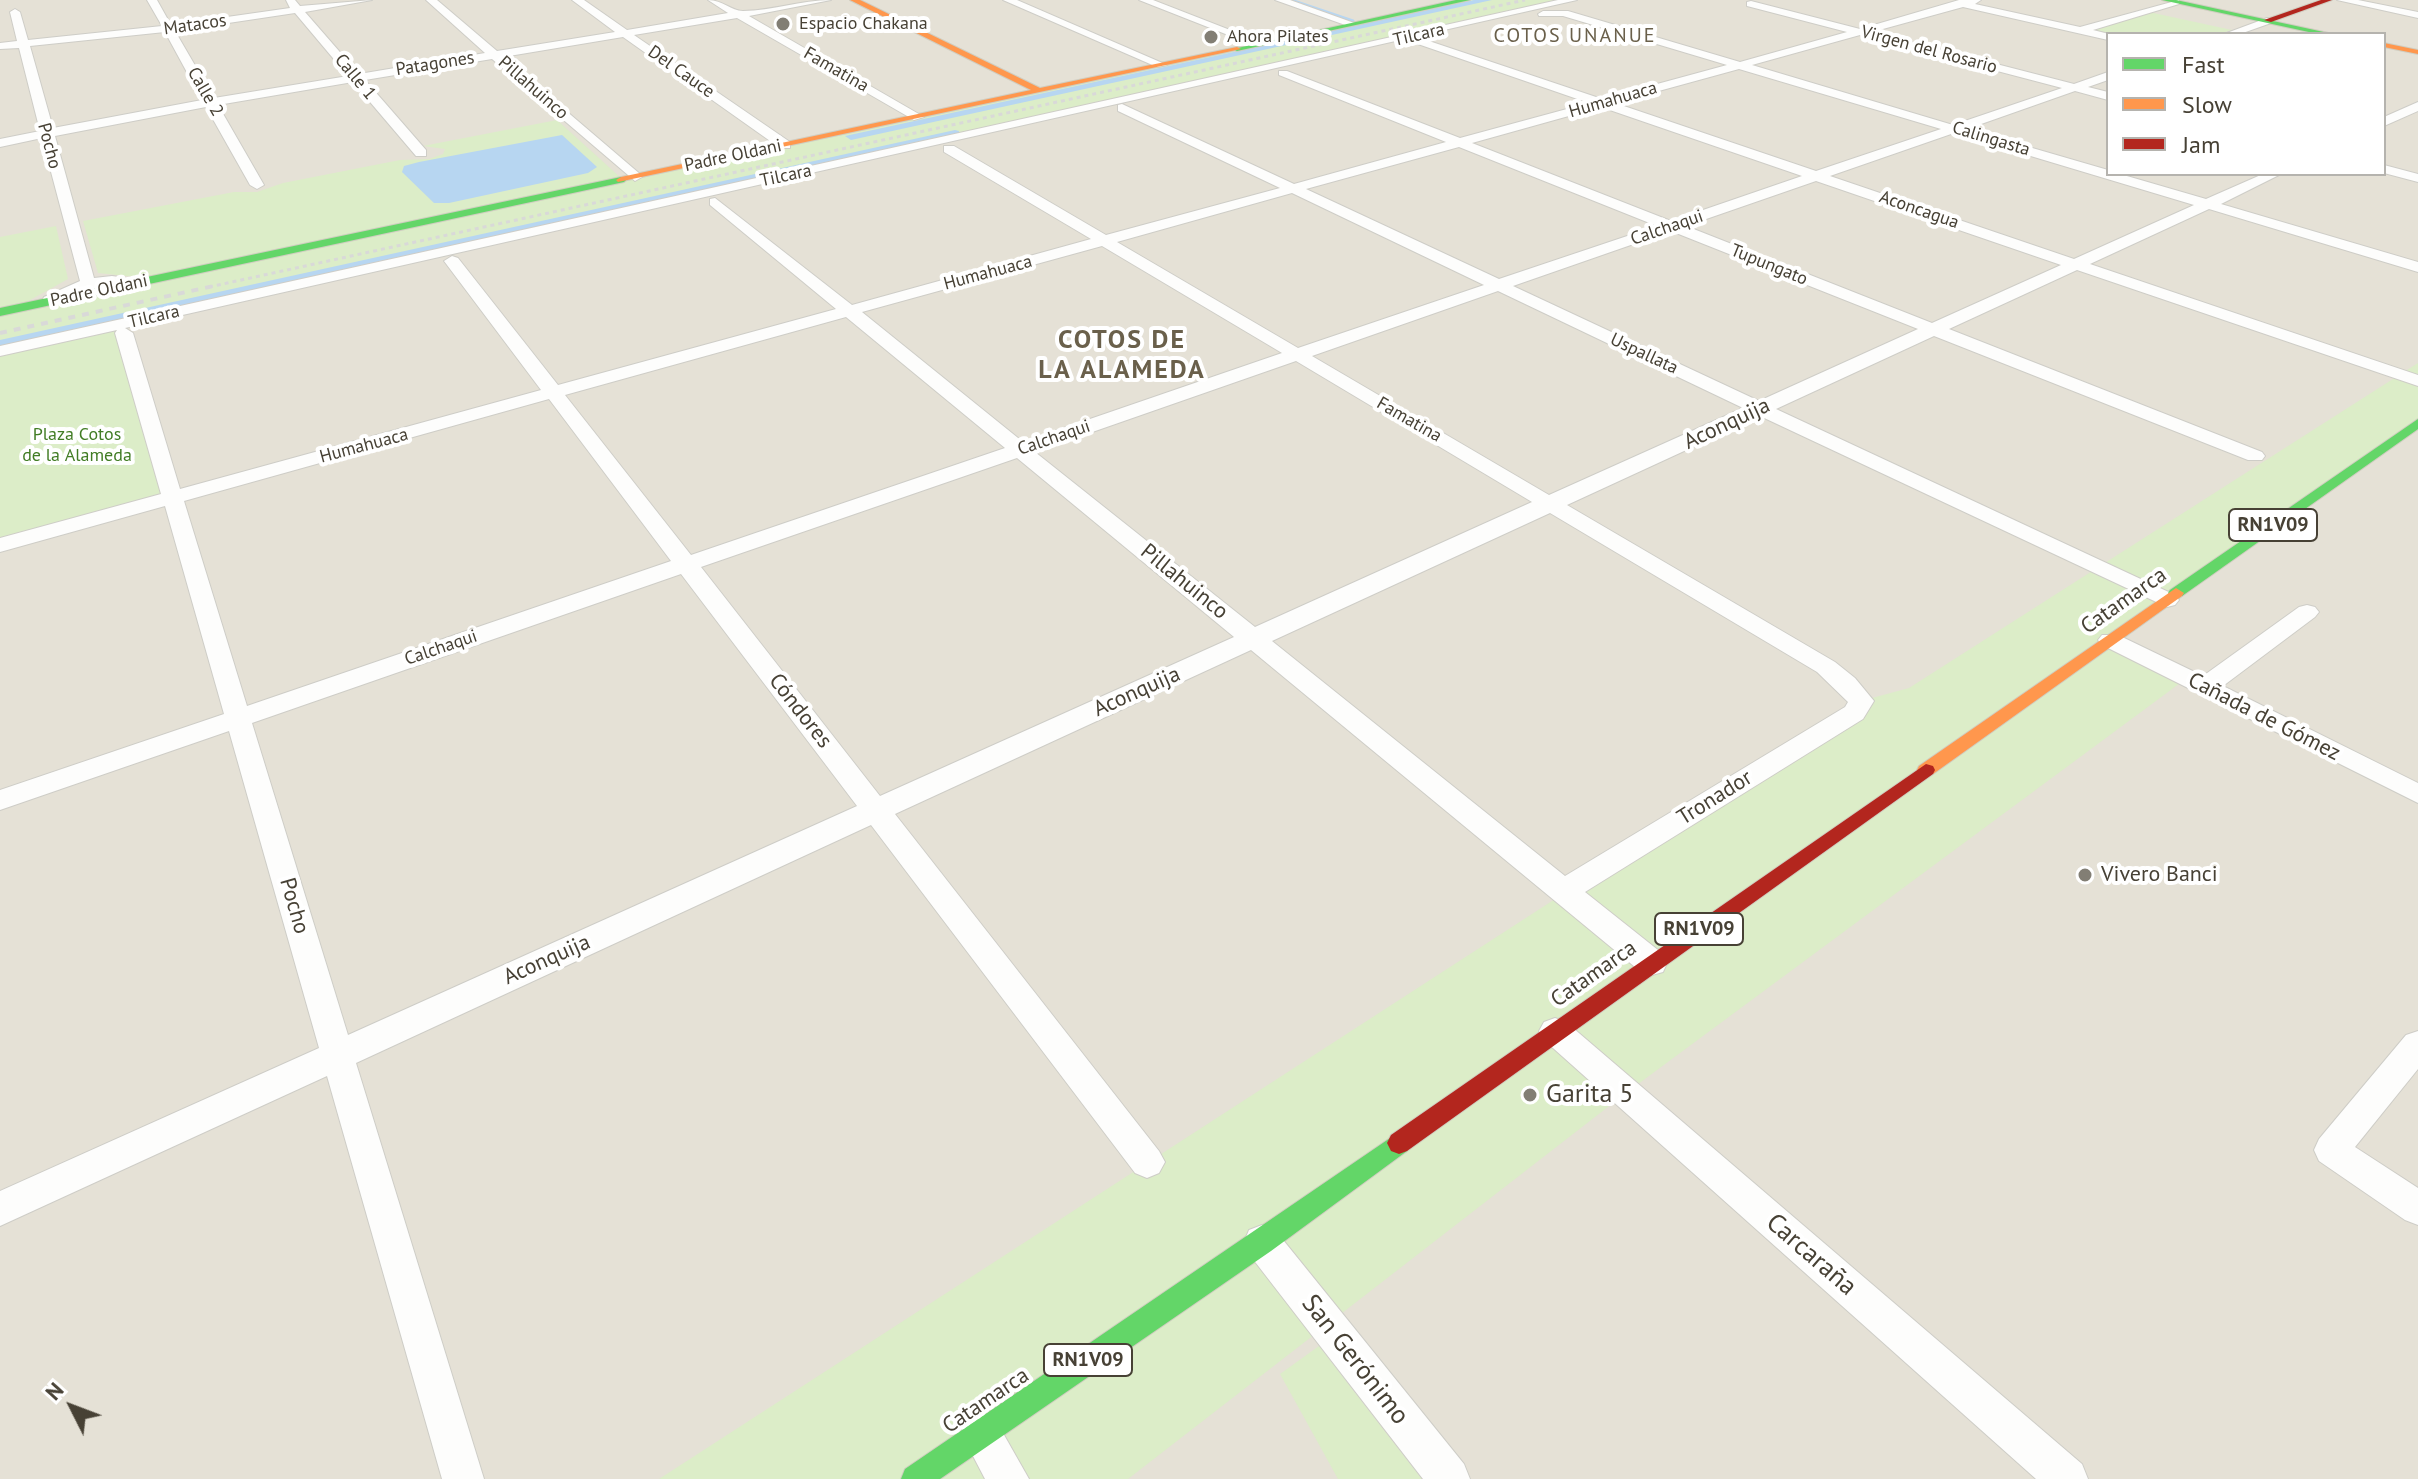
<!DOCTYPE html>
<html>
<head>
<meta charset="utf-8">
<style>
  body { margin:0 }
  #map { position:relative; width:2418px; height:1479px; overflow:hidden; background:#f0efea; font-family:"PT Sans",sans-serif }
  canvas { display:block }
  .legend { position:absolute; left:2106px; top:32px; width:280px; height:144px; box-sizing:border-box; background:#fff; border:2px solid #b5b3ae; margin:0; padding:10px 14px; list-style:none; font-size:24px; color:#474135 }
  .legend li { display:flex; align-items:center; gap:16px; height:40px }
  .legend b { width:40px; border:2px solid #b5b3ae }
  .north { position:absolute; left:32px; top:1367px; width:80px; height:80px; -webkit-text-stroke:6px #fff; paint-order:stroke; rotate:312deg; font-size:22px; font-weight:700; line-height:32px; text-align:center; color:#474135 }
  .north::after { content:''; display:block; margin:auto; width:28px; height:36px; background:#474135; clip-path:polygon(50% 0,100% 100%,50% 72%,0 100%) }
</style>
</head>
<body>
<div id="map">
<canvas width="2418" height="1479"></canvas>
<ul class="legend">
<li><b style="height:10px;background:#63d668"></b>Fast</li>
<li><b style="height:10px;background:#ff974d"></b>Slow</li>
<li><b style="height:10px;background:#b3261e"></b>Jam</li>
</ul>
<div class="north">N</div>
</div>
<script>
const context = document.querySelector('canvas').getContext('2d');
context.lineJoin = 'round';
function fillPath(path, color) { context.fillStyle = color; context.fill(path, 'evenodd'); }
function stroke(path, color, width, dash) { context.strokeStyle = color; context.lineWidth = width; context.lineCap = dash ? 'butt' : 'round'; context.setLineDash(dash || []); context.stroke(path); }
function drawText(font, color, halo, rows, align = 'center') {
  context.font = font + ' "PT Sans",sans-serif'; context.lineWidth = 8; context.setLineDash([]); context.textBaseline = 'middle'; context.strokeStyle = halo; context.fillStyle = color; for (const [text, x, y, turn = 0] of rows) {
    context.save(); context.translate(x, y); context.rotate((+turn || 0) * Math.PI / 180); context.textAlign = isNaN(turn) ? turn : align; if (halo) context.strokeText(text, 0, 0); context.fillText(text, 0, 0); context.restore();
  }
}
const residential = new Path2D(`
  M 0,0 L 2418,0 L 2418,1479 L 0,1479 ZM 2108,34 L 2384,34 L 2384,174 L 2108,174 Z`);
const green = new Path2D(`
  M 1466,0 L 1572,0 L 122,324 L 174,498 L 0,545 L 0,312 Z
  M 2149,12 L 2232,30 L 2219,34 L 2108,34 L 2090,30 Z
  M 557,120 L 621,178 L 146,278 L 98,273 L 83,221 L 234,192 L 257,192 L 283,183 L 400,160 L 429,159 L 443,154 L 445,149 L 423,146 Z
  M 56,226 L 68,279 L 23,304 L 0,309 L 0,237 Z
  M 2418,363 L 2418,423 L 2111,639 L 2187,678 L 1626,1093 L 1128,1479 L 659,1479 L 1861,701 L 1909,688 Z
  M 1319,1346 L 1422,1479 L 1338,1479 L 1280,1374 Z`);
const water = new Path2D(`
  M 562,135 L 597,167 L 588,173 L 449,203 L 434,203 L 402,172 L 404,166 L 419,162 Z`);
const stream = new Path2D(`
  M 1291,0 L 1353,21`);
const canal = new Path2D(`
  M 1474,0 L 1492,0 L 851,140 L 845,136 Z
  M 955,130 L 959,131 L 959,137 L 0,350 L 0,340 Z`);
const street = new Path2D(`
  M 147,0 L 157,0 L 171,25 L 290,8 L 286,0 L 295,0 L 300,6 L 372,0 L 305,12 L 359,74 L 485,53 L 426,0 L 437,0 L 497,51 L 615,32 L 572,0 L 584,0 L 627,30 L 728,13 L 708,0 C 723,0 731,11 743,11 C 772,11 801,0 831,0 L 749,16 L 924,117 L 914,120 L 737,18 L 634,35 L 790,142 L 790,148 L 780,148 L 623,37 L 503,57 L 640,174 L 642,177 L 635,181 L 492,59 L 365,80 L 426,150 L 426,156 L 416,156 L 353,82 L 218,105 L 264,185 L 257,189 L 250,185 L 206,107 L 55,136 L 94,278 L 112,276 L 140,280 L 142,283 C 134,290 123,286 112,286 C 89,286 58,308 44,305 L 42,301 L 44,297 L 80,281 L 42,138 L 0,147 L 0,139 L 40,131 L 19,48 L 0,49 L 0,43 L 17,41 L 10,12 L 15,9 L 20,12 L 28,40 L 162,26 ZM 295,13 L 348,76 L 214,98 L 175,31 ZM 165,32 L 202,100 L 53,128 L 30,46 Z
  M 1003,0 L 1017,0 L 1167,65 L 1157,67 Z
  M 1139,0 L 1153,0 L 1266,44 L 1256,46 Z
  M 1275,0 L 1290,0 L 1357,24 L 1348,26 Z
  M 1558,0 L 1577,0 L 125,328 L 133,333 L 180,489 L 541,390 L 444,261 L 452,256 L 458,258 L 558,385 L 836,309 L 710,205 L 710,199 L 715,198 L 852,305 L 1091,239 L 944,152 L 944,146 L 954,146 L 1106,235 L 1280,188 L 1118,111 L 1118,105 L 1122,104 L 1294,184 L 1446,142 L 1279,75 L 1279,71 L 1287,71 L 1460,138 L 1589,103 L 1415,43 L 1415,39 L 1423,39 L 1602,99 L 1727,65 L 1563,16 L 1539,16 L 1538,14 L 1543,11 L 1568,11 L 1740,62 L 1847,32 L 1747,6 L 1747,2 L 1751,1 L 1860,29 L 1959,0 L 1981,0 L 1975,4 L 2080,27 L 2179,0 L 2179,4 L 2093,30 L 2109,34 L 2108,40 L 1963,7 L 1872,32 L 2074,84 L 2108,72 L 2108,80 L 2088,87 L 2108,92 L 2108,100 L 2075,91 L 1967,129 L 2108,170 L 2108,174 L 2120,174 L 2206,199 L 2263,174 L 2281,174 L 2221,204 L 2418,262 L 2418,272 L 2209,209 L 2090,264 L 2418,375 L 2418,386 L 2077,270 L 1949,329 L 2262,452 L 2265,456 L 2262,460 L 2248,460 L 1934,336 L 1776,409 L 2175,595 L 2179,600 L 2175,605 L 2167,607 L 1760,416 L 1567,505 L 1835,662 L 1855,678 L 1874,701 L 1863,719 L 1585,892 L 1663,954 L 1667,963 L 1663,972 L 1652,975 L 1641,972 L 1251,650 L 895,814 L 1159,1151 L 1165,1162 L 1159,1173 L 1147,1178 L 1135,1173 L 871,825 L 356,1063 L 484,1479 L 442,1479 L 327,1076 L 0,1226 L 0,1191 L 319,1048 L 229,731 L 0,810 L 0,790 L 224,714 L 165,506 L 0,552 L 0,538 L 161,494 L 115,333 L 117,330 L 0,356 L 0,346 ZM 1860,35 L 2062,88 L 1953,125 L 1752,65 ZM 1739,69 L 1941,129 L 1816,171 L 1615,103 ZM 1601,107 L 1802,176 L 1671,221 L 1472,143 ZM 1954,133 L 2194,205 L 2074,259 L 1830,176 ZM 1459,147 L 1657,226 L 1499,279 L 1306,189 ZM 1816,181 L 2061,265 L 1932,323 L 1686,226 ZM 1292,193 L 1484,285 L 1298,348 L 1117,242 ZM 1671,231 L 1918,329 L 1759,401 L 1513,286 ZM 1102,246 L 1282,353 L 1023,442 L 862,312 ZM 1498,291 L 1743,408 L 1549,495 L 1312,356 ZM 846,317 L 1005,448 L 691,555 L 565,395 ZM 1296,361 L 1532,502 L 1255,627 L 1035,452 ZM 549,399 L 671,561 L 247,706 L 184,501 ZM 1017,458 L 1234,637 L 880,796 L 701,567 ZM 1550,513 L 1817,672 L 1848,702 L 1845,707 L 1565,876 L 1272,641 ZM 681,574 L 857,806 L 348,1035 L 252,723 Z
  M 2337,0 L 2358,0 L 2418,12 L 2418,18 Z
  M 2267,18 L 2271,19 L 2271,23 L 2240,34 L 2224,34 Z
  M 2418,102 L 2418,111 L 2384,126 L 2384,117 Z
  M 2384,165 L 2418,174 L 2418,182 L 2384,173 Z
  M 2307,605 L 2315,607 L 2319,612 L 2315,617 L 2223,686 L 2418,783 L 2418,803 L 2102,645 L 2098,640 L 2102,635 L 2118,635 L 2203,676 L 2299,607 Z
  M 1555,1018 L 1566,1022 L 2082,1464 L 2088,1479 L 2036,1479 L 1544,1040 L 1539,1031 L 1544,1022 Z
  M 2418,1031 L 2418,1069 L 2355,1147 L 2418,1188 L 2418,1225 L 2405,1220 L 2319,1161 L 2314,1150 L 2319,1139 L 2406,1035 Z
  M 1262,1225 L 1275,1230 L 1464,1464 L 1470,1479 L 1423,1479 L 1249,1254 L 1244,1242 L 1249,1230 Z
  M 981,1413 L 995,1419 L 1029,1479 L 985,1479 L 961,1433 L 967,1419 Z`);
const fast = new Path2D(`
  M 1456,0 L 1470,0 L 1237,51 L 1233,49 Z
  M 2162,0 L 2176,0 L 2333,34 L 2318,34 Z
  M 621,177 L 626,180 L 624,182 L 0,316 L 0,308 Z
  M 2418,419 L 2418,429 L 2182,596 L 2170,596 L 2168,593 L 2170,590 Z
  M 1399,1132 L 1407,1135 L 1411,1143 L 1407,1151 L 1271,1251 L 940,1479 L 901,1479 L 905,1469 Z`);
const slow = new Path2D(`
  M 850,0 L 860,0 L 1040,88 L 1237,47 L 1241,49 L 618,182 L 616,180 L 621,177 L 1031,90 Z
  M 2384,43 L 2418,50 L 2418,54 L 2384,47 Z
  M 2176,588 L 2184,593 L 2182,596 L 1933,774 L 1919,774 L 1917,770 L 1919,766 Z`);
const jam = new Path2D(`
  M 2321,0 L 2332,0 L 2271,22 L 2264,20 Z
  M 1926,764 L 1933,766 L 1935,770 L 1933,774 L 1407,1151 L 1399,1154 L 1391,1151 L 1387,1143 L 1391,1135 Z`);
const railFar1 = new Path2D(`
  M 209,287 L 1525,0`);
const rail = new Path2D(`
  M 0,333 L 218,285`);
const markers = [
  [783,24,8,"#827e74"],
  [1211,37,8,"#827e74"],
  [2085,875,8,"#827e74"],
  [1530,1095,8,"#827e74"]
];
const farPoinames = [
  ["Espacio Chakana",799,24],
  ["Ahora Pilates",1227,37]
];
const farStreetnames = [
  ["Matacos",195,25,-8],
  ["Tilcara",1419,35,-13],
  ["Virgen del Rosario",1929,50,15],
  ["Patagones",435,64,-9],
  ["Famatina",836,70,30],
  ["Del Cauce",681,72,35],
  ["Calle 1",355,77,50],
  ["Pillahuinco",533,88,41],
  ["Calle 2",205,92,60],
  ["Humahuaca",1613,100,-16],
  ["Calingasta",1991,139,17],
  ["Pocho",49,146,75],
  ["Padre Oldani",733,156,-12],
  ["Tilcara",786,176,-12],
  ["Aconcagua",1919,210,19],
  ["Calchaqui",1667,228,-19],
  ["Tupungato",1769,265,22],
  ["Humahuaca",988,273,-15],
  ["Padre Oldani",99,291,-12],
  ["Tilcara",154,317,-13],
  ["Uspallata",1644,354,25],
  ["Famatina",1409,420,30],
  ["Calchaqui",1054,438,-19],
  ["Humahuaca",364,446,-15],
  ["Calchaqui",441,648,-19]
];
const farParknames = [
  ["Plaza Cotos",77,435],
  ["de la Alameda",77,456]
];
const farNeighbourhoodnames = [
  ["COTOS UNANUE",1575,36]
];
const shields = [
  [2273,525,88],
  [1699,929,88],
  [1088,1360,88]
];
const shieldNames = [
  ["RN1V09",2273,525],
  ["RN1V09",1699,929],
  ["RN1V09",1088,1360]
];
const streetNames = [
  ["Aconquija",1727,424,-25],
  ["Pillahuinco",1184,582,39],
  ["Catamarca",2124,601,-35],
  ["Aconquija",1137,692,-24],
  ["Cóndores",800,711,52],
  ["Cañada de Gómez",2264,717,27],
  ["Tronador",1715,798,-32],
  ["Pocho",294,906,74],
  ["Aconquija",547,960,-24],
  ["Catamarca",1594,974,-35],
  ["Catamarca",986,1401,-34]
];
const poiNames = [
  ["Vivero Banci",2101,875]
];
const farDistrictnames = [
  ["COTOS DE",1122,341],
  ["LA ALAMEDA",1122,371]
];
const nearPoinames = [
  ["Garita 5",1546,1095]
];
const nearStreetnames = [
  ["Carcaraña",1811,1255,41],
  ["San Gerónimo",1355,1360,52]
];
fillPath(residential, '#e5e1d6');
fillPath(green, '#dcedc8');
fillPath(water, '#b7d6f1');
stroke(stream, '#b7d6f1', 3);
fillPath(canal, '#b7d6f1');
stroke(street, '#cecdc7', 2);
stroke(fast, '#d0cdc0', 2);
stroke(slow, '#d0cdc0', 2);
stroke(jam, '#d0cdc0', 2);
fillPath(street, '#fdfdfc');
fillPath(fast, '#63d668');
fillPath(slow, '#ff974d');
fillPath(jam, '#b3261e');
stroke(railFar1, '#d9d9d8', 3, [4, 4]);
stroke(rail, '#d9d9d8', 4, [7, 7]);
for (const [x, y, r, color] of markers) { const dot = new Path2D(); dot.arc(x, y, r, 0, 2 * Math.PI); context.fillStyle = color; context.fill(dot); stroke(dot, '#fff', 3); }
drawText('18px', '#474135', '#fff', farPoinames, 'left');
drawText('18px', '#474135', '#fff', farStreetnames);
drawText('18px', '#417c24', '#fff', farParknames);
context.letterSpacing = '2px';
drawText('20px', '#6a604b', '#fff', farNeighbourhoodnames);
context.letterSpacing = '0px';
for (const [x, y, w] of shields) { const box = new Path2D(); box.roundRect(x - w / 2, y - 16, w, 32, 6); context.fillStyle = '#fff'; context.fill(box); stroke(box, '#474135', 2); }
drawText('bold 20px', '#474135', null, shieldNames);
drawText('22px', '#474135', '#fff', streetNames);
drawText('22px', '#474135', '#fff', poiNames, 'left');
context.letterSpacing = '2px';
drawText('bold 26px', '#6a604b', '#fff', farDistrictnames);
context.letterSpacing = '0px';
drawText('26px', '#474135', '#fff', nearPoinames, 'left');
drawText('26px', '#474135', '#fff', nearStreetnames);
</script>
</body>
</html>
